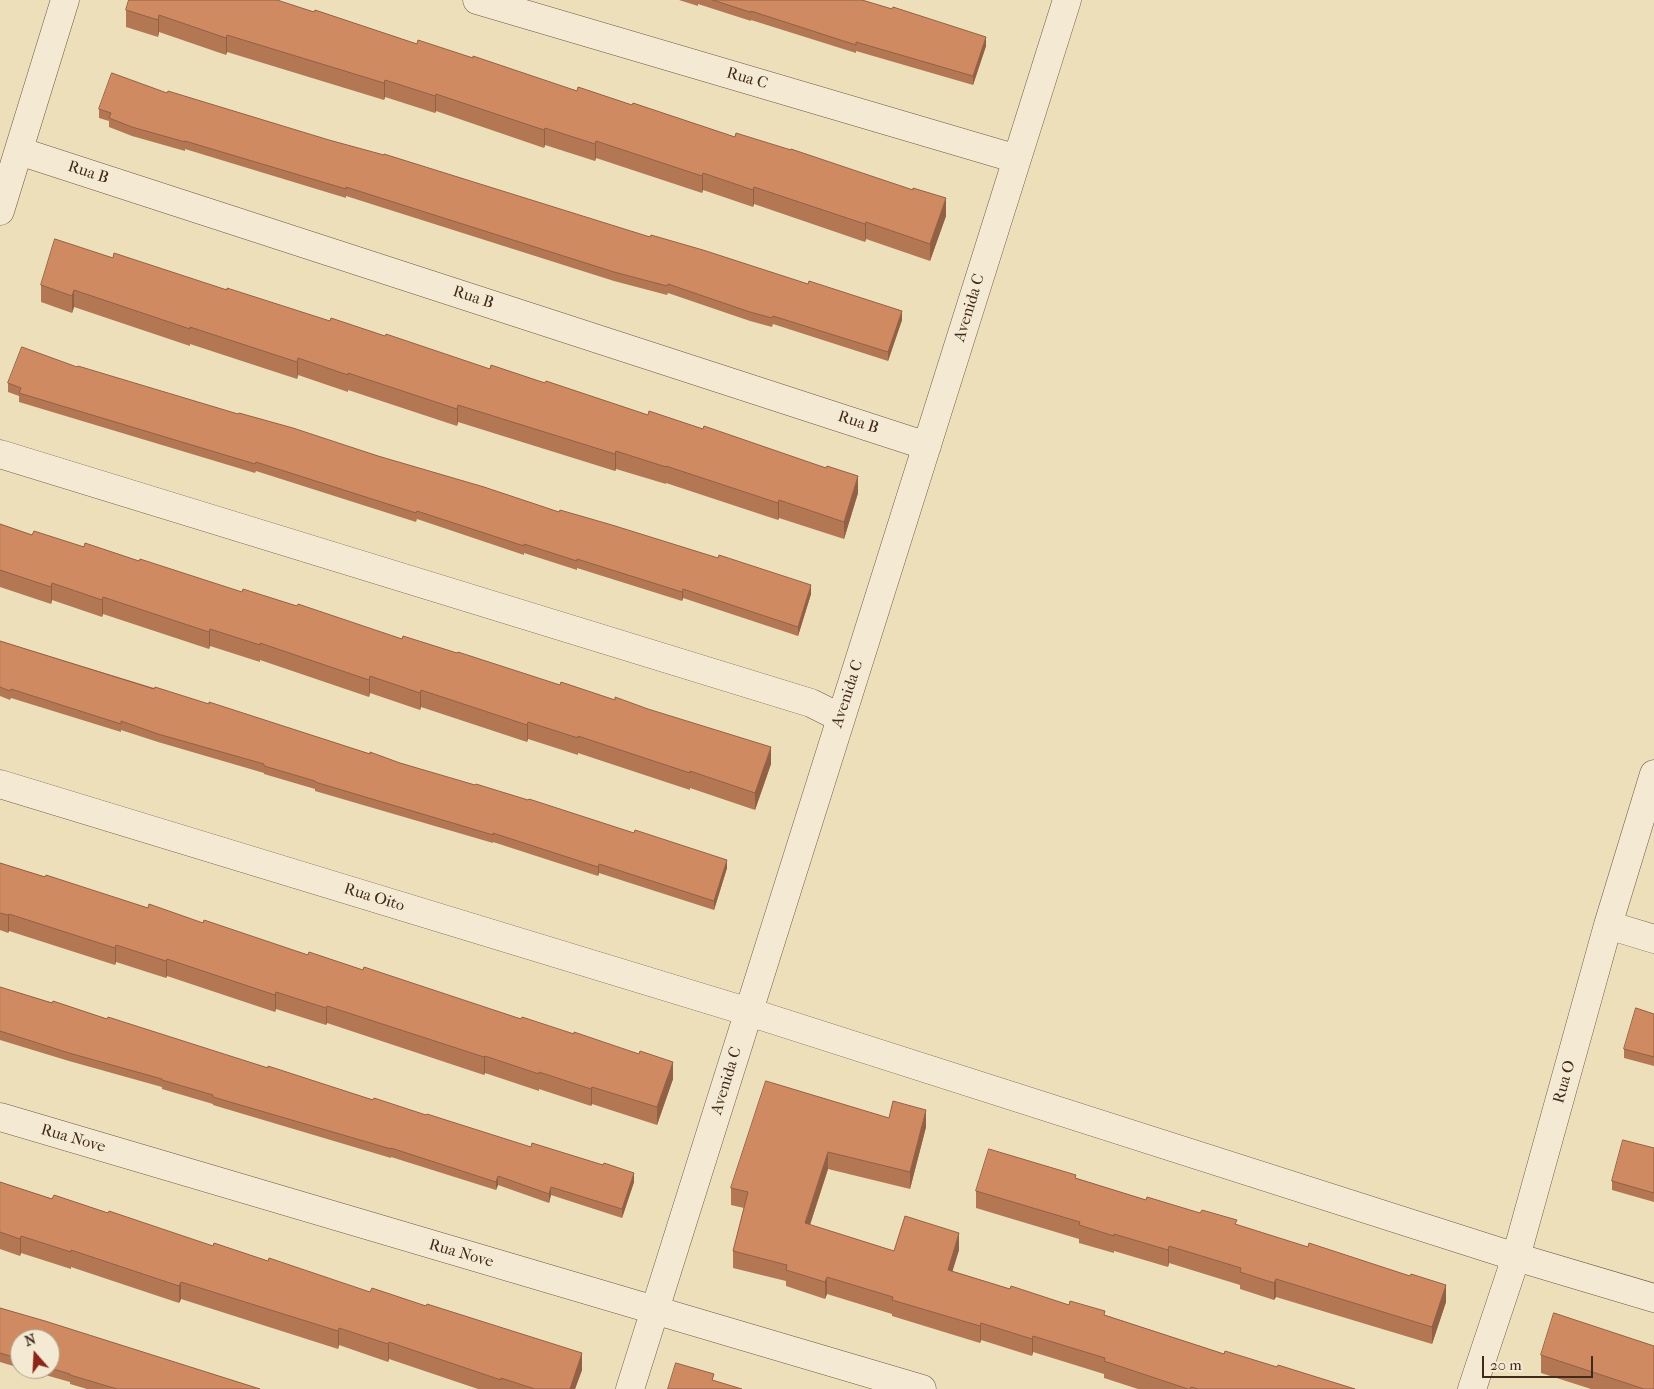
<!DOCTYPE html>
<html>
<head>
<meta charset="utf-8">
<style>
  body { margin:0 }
  #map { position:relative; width:1654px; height:1389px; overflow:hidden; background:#eedfbb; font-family:"IM FELL French Canon",serif }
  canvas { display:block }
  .north { position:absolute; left:10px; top:1329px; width:50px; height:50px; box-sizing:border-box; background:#f4ead3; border:1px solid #ac9d8a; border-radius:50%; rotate:341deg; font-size:14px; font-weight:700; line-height:20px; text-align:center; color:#41291c }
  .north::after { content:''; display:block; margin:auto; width:18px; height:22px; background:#8f2418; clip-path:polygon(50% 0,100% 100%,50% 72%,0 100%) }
  .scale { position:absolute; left:1482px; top:1356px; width:111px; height:22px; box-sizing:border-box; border:2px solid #41291c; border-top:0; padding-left:6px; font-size:15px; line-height:18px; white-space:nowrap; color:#41291c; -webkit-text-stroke:4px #f4ead3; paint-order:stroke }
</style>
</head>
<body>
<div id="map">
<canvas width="1654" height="1389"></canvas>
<div class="north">N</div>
<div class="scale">20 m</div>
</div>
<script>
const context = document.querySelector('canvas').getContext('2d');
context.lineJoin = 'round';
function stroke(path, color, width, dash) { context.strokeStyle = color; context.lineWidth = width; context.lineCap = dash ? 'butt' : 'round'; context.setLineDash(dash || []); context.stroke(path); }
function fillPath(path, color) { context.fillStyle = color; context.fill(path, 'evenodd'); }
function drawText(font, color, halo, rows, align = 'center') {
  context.font = font + ' "IM FELL French Canon",serif'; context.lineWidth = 4; context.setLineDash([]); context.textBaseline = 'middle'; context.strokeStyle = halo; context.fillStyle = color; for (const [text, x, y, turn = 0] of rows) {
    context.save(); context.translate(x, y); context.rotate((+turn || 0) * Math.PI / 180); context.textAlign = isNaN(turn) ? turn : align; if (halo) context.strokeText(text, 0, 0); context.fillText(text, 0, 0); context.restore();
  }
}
const street = new Path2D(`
  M 477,0 L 1017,159
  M 19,151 L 927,446
  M 0,211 L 65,0
  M 0,454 L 811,703 L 841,718
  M 0,784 L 749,1012 L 1516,1257 L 1654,1298
  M 1608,925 L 1654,939
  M 0,1117 L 922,1389
  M 630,1389 L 1067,0
  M 1472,1389 L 1516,1257 L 1608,925 L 1654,774`);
const wall = new Path2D(`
  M 679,0 L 862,0 L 986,46 L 973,85 L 856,51 L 856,53 L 751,20 L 751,21 L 698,4 L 698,6 Z
  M 126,10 L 314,12 L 417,44 L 946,216 L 930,261 L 866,239 L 865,242 L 754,204 L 753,207 L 703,190 L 702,193 L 596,158 L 595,161 L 545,145 L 544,148 L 436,111 L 435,113 L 385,97 L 384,100 L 227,52 L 226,55 L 159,32 L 158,37 L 126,27 Z
  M 167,93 L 902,320 L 888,361 L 773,324 L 772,327 L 750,321 L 668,293 L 667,295 L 614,281 L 346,196 L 346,198 L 185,149 L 185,151 L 132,136 L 109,127 L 109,121 L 99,118 L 99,109 Z
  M 113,258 L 227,290 L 858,493 L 844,539 L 779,518 L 778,520 L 666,483 L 666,484 L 616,469 L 615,471 L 458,422 L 457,426 L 348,390 L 348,392 L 298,375 L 297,379 L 190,344 L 190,346 L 74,307 L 72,313 L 41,302 L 41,285 Z
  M 77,367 L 378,456 L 811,594 L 798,636 L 683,598 L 682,601 L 577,568 L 577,570 L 524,553 L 524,555 L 417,519 L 416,522 L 256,471 L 255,473 L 19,402 L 19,396 L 8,392 L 8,383 Z
  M 0,524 L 32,535 L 84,547 L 139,561 L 771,764 L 755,810 L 690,788 L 690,790 L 578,753 L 578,755 L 528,739 L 527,742 L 421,707 L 420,710 L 370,693 L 369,697 L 260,660 L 260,662 L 210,646 L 209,649 L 103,614 L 102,617 L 52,600 L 51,604 L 0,587 Z
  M 0,641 L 400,763 L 727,868 L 714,910 L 599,873 L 598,876 L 493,842 L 493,843 L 315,791 L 315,789 L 264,774 L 264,773 L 158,742 L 121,730 L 121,732 L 11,698 L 10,700 L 0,696 Z
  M 0,863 L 148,908 L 203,923 L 308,955 L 673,1079 L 657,1125 L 592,1104 L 591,1106 L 539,1089 L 539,1091 L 485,1073 L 484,1075 L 327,1023 L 326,1025 L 276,1009 L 275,1012 L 167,976 L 166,978 L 116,962 L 115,965 L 9,931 L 8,933 L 0,930 Z
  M 0,987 L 373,1100 L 634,1182 L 622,1218 L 551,1195 L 549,1203 L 498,1185 L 496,1190 L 391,1157 L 391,1158 L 213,1105 L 213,1104 L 162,1089 L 162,1087 L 69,1061 L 0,1040 Z
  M 1654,1014 L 1654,1066 L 1624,1058 L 1624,1049 Z
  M 889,1118 L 926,1127 L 910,1189 L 828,1169 L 810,1225 L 894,1251 L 959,1250 L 952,1271 L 1010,1289 L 1069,1305 L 1105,1315 L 1224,1354 L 1355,1389 L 1138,1389 L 1104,1378 L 1104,1374 L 1033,1352 L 1032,1356 L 981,1340 L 980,1343 L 892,1316 L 892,1314 L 827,1294 L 825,1299 L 786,1286 L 786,1281 L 733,1268 L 733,1251 L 744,1208 L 731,1205 L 731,1188 Z
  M 1654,1148 L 1654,1202 L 1612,1190 L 1612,1181 Z
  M 1076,1178 L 1146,1200 L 1237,1225 L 1446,1302 L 1432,1344 L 1276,1297 L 1274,1300 L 1240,1289 L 1240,1285 L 1169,1263 L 1168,1267 L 1114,1251 L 1114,1253 L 1079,1243 L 1079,1239 L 976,1208 L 976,1191 Z
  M 0,1182 L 582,1370 L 575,1389 L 478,1389 L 389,1359 L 388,1362 L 339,1345 L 338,1349 L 181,1299 L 179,1303 L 71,1267 L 71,1269 L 21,1253 L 20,1256 L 0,1249 Z
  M 0,1308 L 260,1389 L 87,1389 L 70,1384 L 70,1382 L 24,1369 L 50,1369 L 50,1339 L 20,1339 L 20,1368 L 0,1362 Z
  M 1541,1355 L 1654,1389 L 1591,1389 L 1541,1373 Z`);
const shadedWall = new Path2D(`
  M 159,15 L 159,32 L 158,37 L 158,20 Z
  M 227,35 L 227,52 L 226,55 L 226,38 Z
  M 986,37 L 986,46 L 973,85 L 973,76 Z
  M 385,80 L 385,97 L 384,100 L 384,83 Z
  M 436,94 L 436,111 L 435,113 L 435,96 Z
  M 545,128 L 545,145 L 544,148 L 544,130 Z
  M 596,141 L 596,158 L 595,161 L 595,144 Z
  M 703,173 L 703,190 L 702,193 L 702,176 Z
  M 754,187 L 754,204 L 753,207 L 753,190 Z
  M 946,198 L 946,216 L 930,261 L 930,244 Z
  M 866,222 L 866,239 L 865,242 L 865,224 Z
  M 74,290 L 74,307 L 72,313 L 72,296 Z
  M 902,311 L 902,320 L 888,361 L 888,352 Z
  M 298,358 L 298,375 L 297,379 L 297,362 Z
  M 458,405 L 458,422 L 457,426 L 457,409 Z
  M 616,451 L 616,469 L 615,471 L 615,454 Z
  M 858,476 L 858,493 L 844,539 L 844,522 Z
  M 779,500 L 779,518 L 778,520 L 778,503 Z
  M 52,583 L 52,600 L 51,604 L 51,587 Z
  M 811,585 L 811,594 L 798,636 L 798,627 Z
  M 683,589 L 683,598 L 682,601 L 682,592 Z
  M 103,597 L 103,614 L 102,617 L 102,600 Z
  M 210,629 L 210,646 L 209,649 L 209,632 Z
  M 370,676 L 370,693 L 369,697 L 369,680 Z
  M 421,690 L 421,707 L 420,710 L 420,693 Z
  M 528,722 L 528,739 L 527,742 L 527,725 Z
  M 771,747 L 771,764 L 755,810 L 755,793 Z
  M 727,860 L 727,868 L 714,910 L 714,901 Z
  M 599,864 L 599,873 L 598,876 L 598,867 Z
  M 9,914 L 9,931 L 8,933 L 8,915 Z
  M 116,945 L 116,962 L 115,965 L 115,948 Z
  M 167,959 L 167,976 L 166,978 L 166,961 Z
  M 276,992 L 276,1009 L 275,1012 L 275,995 Z
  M 327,1006 L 327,1023 L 326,1025 L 326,1008 Z
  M 485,1056 L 485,1073 L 484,1075 L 484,1057 Z
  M 673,1062 L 673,1079 L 657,1125 L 657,1107 Z
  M 592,1087 L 592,1104 L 591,1106 L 591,1089 Z
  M 926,1110 L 926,1127 L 910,1189 L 910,1172 Z
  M 828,1152 L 828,1169 L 805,1240 L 805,1223 Z
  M 634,1173 L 634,1182 L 622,1218 L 622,1209 Z
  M 498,1176 L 498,1185 L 496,1190 L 496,1182 Z
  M 551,1187 L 551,1195 L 549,1203 L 549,1194 Z
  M 959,1233 L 959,1250 L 948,1286 L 948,1270 Z
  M 21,1236 L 21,1253 L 20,1256 L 20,1239 Z
  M 1169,1246 L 1169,1263 L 1168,1267 L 1168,1250 Z
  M 827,1277 L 827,1294 L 825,1299 L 825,1282 Z
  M 1276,1279 L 1276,1297 L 1274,1300 L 1274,1283 Z
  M 181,1282 L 181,1299 L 179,1303 L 179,1286 Z
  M 1446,1285 L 1446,1302 L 1432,1344 L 1432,1327 Z
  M 981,1323 L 981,1340 L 980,1343 L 980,1326 Z
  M 339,1328 L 339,1345 L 338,1349 L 338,1331 Z
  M 1033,1336 L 1033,1352 L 1032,1356 L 1032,1339 Z
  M 389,1342 L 389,1359 L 388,1362 L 388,1344 Z
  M 582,1353 L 582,1370 L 575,1389 L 570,1389 Z`);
const building = new Path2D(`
  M 129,0 L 277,0 L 314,12 L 315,10 L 417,44 L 418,40 L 473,58 L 473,56 L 577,91 L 578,87 L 632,105 L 633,103 L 735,137 L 736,133 L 791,150 L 791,149 L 913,190 L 913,188 L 946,198 L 930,244 L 866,222 L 865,224 L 754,187 L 753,190 L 703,173 L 702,176 L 596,141 L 595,144 L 545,128 L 544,130 L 436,94 L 435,96 L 385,80 L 384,83 L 227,35 L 226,38 L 159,15 L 158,20 L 126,10 Z
  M 713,0 L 862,0 L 892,9 L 893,7 L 986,37 L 973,76 L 856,42 L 856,45 L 751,11 L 751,12 Z
  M 112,73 L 167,93 L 168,91 L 329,140 L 384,155 L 384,154 L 650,237 L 651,235 L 703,250 L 808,284 L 809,281 L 902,311 L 888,352 L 773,316 L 772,318 L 750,312 L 668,284 L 667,286 L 614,272 L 346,187 L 346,189 L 185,141 L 185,142 L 132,127 L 109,118 L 111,113 L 99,109 Z
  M 55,239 L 113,258 L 114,253 L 227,290 L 227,288 L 330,321 L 331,318 L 385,336 L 386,334 L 490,369 L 491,365 L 545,383 L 546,381 L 648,415 L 649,411 L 703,429 L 704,426 L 826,468 L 827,466 L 858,476 L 844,522 L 779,500 L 778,503 L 666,466 L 666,467 L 616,451 L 615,454 L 458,405 L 457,409 L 348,373 L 348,375 L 298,358 L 297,362 L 190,327 L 190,329 L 74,290 L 72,296 L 41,285 Z
  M 22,347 L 77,367 L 78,366 L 238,414 L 239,413 L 293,428 L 378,456 L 484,487 L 559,512 L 560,510 L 612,525 L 718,558 L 719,555 L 811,585 L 798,627 L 683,589 L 682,592 L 577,559 L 577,561 L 524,544 L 524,546 L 417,511 L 416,513 L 256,462 L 255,464 L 19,393 L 21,388 L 8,383 Z
  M 0,524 L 32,535 L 34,531 L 84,547 L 85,543 L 139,561 L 140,559 L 242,592 L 243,589 L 297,606 L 298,604 L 402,639 L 403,636 L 457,653 L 458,652 L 560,685 L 561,682 L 615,700 L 615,697 L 648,709 L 771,747 L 755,793 L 690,771 L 690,773 L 578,736 L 578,738 L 528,722 L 527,725 L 421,690 L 420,693 L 370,676 L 369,680 L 260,643 L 260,645 L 210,629 L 209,632 L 103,597 L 102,600 L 52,583 L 51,587 L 0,570 Z
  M 0,641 L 154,689 L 155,687 L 209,704 L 209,702 L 370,754 L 370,752 L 400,763 L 475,785 L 476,784 L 528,800 L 529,799 L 634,833 L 635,830 L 727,860 L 714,901 L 599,864 L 598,867 L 493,833 L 493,835 L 315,782 L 315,781 L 264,766 L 264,764 L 158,734 L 121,721 L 121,724 L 11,689 L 10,691 L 0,687 Z
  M 0,863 L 45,877 L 46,875 L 148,908 L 149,904 L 203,923 L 204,920 L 308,955 L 309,952 L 363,970 L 364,967 L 521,1019 L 522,1017 L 574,1034 L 574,1032 L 639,1054 L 640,1051 L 673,1062 L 657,1107 L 592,1087 L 591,1089 L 539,1072 L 539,1074 L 485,1056 L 484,1057 L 327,1006 L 326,1008 L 276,992 L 275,995 L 167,959 L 166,961 L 116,945 L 115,948 L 9,914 L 8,915 L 0,913 Z
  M 0,987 L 52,1003 L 53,1001 L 107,1019 L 108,1017 L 268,1068 L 268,1066 L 373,1100 L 374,1098 L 426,1115 L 427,1114 L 531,1147 L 532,1143 L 603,1165 L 604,1163 L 634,1173 L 622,1209 L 551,1187 L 549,1194 L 498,1176 L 496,1182 L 391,1148 L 391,1149 L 213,1097 L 213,1095 L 162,1080 L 162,1079 L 69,1053 L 0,1031 Z
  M 1636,1008 L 1654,1014 L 1654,1057 L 1624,1049 Z
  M 766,1081 L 889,1118 L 893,1101 L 926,1110 L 910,1172 L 828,1152 L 805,1223 L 894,1251 L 905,1216 L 959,1233 L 948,1270 L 1010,1289 L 1011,1286 L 1069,1305 L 1070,1301 L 1105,1311 L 1104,1315 L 1224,1354 L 1225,1351 L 1277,1367 L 1278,1365 L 1355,1389 L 1198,1389 L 1191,1387 L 1190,1389 L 1188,1389 L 1104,1361 L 1105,1358 L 1033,1336 L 1032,1339 L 981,1323 L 980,1326 L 892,1300 L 893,1297 L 827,1277 L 825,1282 L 786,1270 L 787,1265 L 733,1251 L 748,1192 L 731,1188 Z
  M 1623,1140 L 1654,1148 L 1654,1193 L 1612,1181 Z
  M 989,1149 L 1076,1175 L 1075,1178 L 1146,1200 L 1147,1197 L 1200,1213 L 1202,1210 L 1237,1220 L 1235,1224 L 1308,1247 L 1309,1243 L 1410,1276 L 1411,1274 L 1446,1285 L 1432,1327 L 1276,1279 L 1274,1283 L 1240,1272 L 1241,1268 L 1169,1246 L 1168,1250 L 1114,1234 L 1114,1236 L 1079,1225 L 1080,1222 L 976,1191 Z
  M 0,1182 L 52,1199 L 54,1195 L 108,1213 L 109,1211 L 213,1246 L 214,1243 L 268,1261 L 269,1258 L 370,1292 L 372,1288 L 426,1306 L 427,1304 L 582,1353 L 570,1389 L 535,1389 L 501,1378 L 501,1380 L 389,1342 L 388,1344 L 339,1328 L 338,1331 L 181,1282 L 179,1286 L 71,1250 L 71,1252 L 21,1236 L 20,1239 L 0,1232 Z
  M 0,1308 L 45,1321 L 260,1389 L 117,1389 L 70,1375 L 70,1374 L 50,1368 L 50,1339 L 20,1339 L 20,1359 L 0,1353 Z
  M 1554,1313 L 1654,1346 L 1654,1389 L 1644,1389 L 1541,1355 Z
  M 676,1363 L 714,1374 L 712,1380 L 742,1389 L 668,1389 Z`);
const streetNames = [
  ["Rua C",747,79,16],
  ["Rua B",88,173,18],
  ["Rua B",473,298,18],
  ["Avenida C",970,308,-73],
  ["Rua B",858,423,18],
  ["Avenida C",848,694,-72],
  ["Rua Oito",374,898,17],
  ["Avenida C",727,1081,-73],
  ["Rua O",1565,1082,-74],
  ["Rua Nove",73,1139,16],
  ["Rua Nove",461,1254,16]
];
stroke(street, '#6c5644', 29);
stroke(street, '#f4ead3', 28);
fillPath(wall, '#b37754');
fillPath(shadedWall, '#926145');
fillPath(building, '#d08a62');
stroke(building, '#926145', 1);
drawText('16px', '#41291c', '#f4ead3', streetNames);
</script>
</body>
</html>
